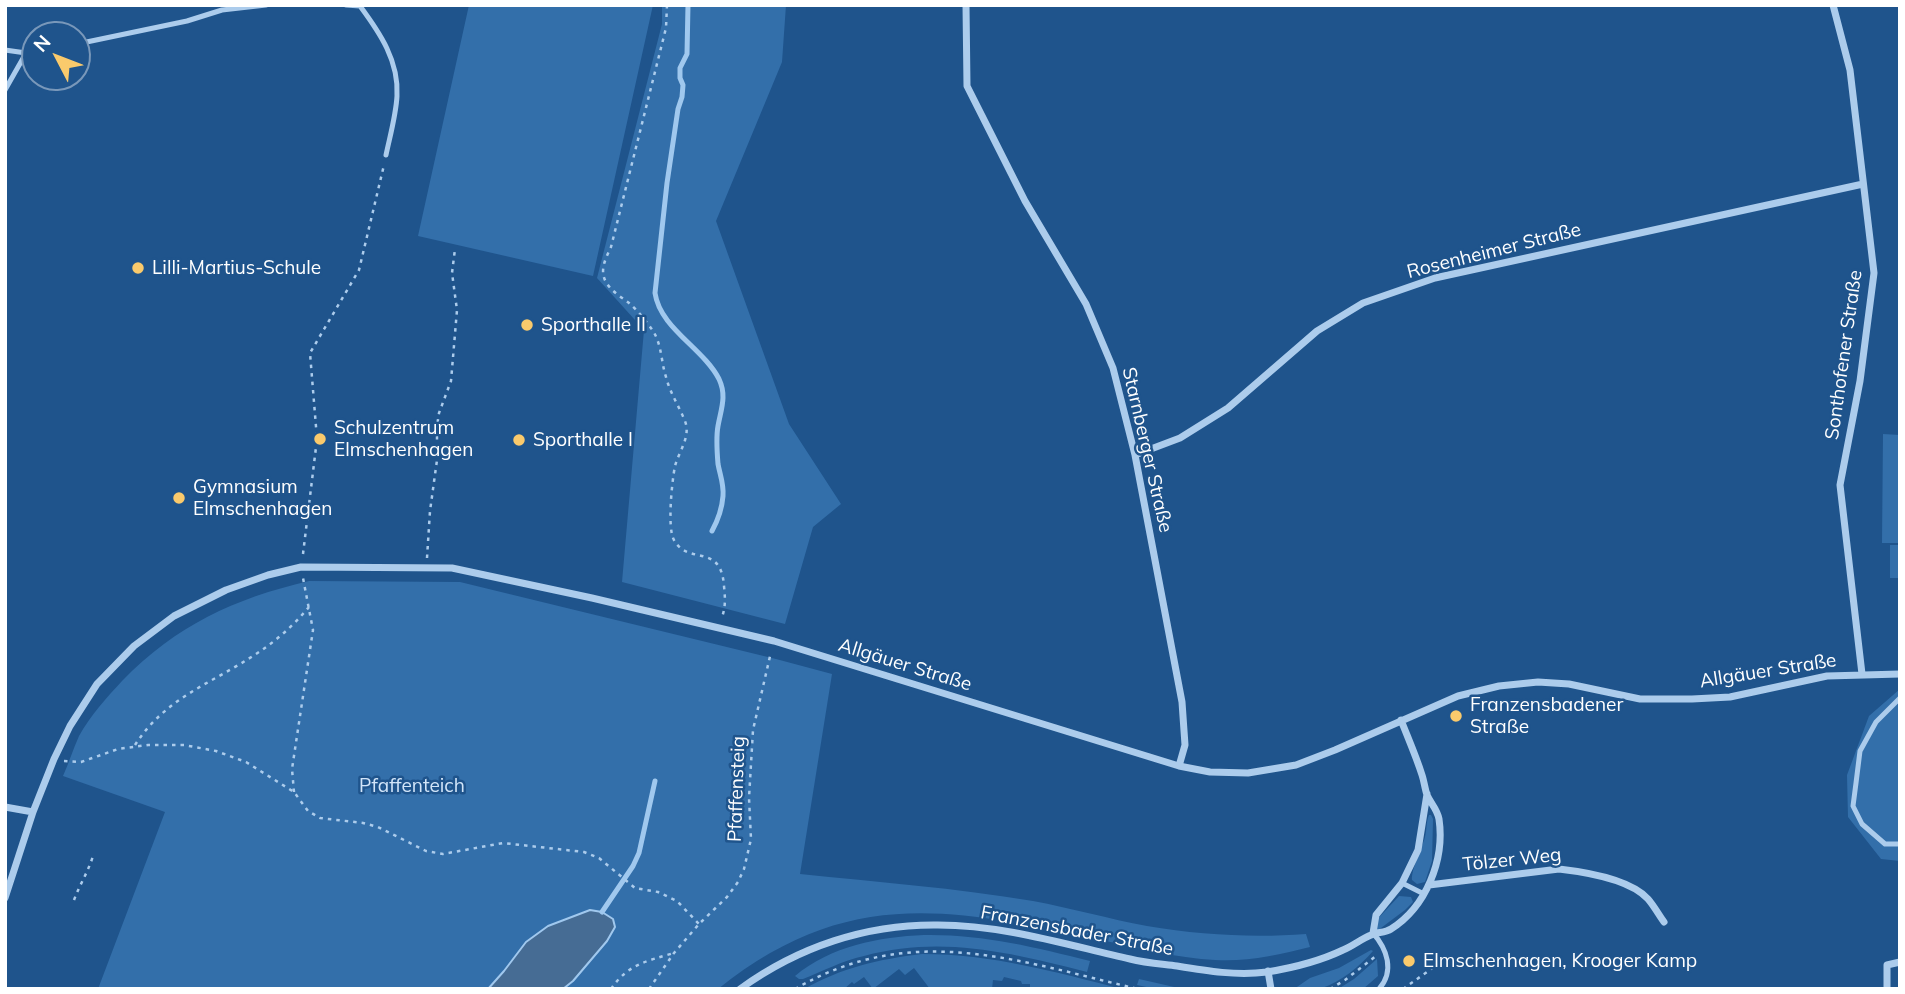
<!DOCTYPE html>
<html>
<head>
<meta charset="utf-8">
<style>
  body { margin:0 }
  #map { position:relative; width:1905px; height:994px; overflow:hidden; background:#1f548c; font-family:Mulish,sans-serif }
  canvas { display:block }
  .frame { position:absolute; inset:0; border:7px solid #fff; pointer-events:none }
  .north { position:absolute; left:21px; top:21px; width:70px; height:70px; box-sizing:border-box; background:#1f548c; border:2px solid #7998ba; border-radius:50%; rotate:312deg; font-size:19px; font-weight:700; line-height:28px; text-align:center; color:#fff }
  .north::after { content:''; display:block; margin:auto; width:24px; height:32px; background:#faca6c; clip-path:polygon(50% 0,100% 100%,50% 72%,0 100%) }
</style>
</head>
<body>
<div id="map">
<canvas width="1905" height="994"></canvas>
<div class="frame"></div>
<div class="north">N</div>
</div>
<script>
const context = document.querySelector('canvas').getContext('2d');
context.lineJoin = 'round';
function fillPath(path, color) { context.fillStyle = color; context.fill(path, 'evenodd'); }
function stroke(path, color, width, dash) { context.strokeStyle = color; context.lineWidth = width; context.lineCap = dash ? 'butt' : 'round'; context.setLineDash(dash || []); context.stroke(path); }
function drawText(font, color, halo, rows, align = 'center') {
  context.font = font + ' Mulish,sans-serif'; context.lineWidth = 5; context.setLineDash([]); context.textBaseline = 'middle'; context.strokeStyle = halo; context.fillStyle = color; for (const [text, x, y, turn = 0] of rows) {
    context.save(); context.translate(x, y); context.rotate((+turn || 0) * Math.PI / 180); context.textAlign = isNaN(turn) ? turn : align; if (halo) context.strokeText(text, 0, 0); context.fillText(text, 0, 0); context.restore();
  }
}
const green = new Path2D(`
  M 469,5 L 653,5 L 593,276 L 418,236 Z
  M 662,5 L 786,5 L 782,62 L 716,221 L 789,424 L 841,504 L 813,527 L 785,624 L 622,582 L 644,330 L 597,278 L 662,24 Z
  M 1883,434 L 1900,435 L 1900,543 L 1882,543 Z
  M 1890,545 L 1900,545 L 1900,578 L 1890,578 Z
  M 309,581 L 460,582 L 776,659 L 832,674 L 800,874 C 878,882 955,888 1033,901 C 1071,908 1109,919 1147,926 C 1201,935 1253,938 1306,934 L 1310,947 C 1279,955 1247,962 1215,960 C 1178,958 1142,949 1106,941 C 955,909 849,884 718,989 L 98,989 L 165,812 L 63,776 C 69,763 73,749 79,736 C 90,716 107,697 122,681 C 177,625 233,599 309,581 Z
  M 1900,689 L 1900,861 L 1881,859 L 1848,817 L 1847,775 L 1869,716 Z
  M 1429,815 L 1431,815 L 1433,819 L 1432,861 L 1425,882 L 1417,884 L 1412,880 C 1411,870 1422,848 1425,837 C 1427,829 1426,822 1429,815 Z
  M 1399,896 L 1411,897 L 1413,902 L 1405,910 L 1377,931 L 1372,925 Z
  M 924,935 C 981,934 1035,947 1090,961 L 1087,972 C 1011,953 942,935 864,956 C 842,961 823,971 803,979 L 799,979 L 795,976 C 831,946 879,937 924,935 Z
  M 1371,950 L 1373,951 C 1360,966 1341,982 1322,988 C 1314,990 1302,989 1294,989 L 1310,978 L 1339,968 Z
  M 922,954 C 992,954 1055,972 1122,989 L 1030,989 L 1030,984 L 1022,984 L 1021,981 L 1004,977 L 1002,981 L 993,980 L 992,989 L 930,989 L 914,968 L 905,975 L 899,969 L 873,989 L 864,977 L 854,984 L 852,982 L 844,989 L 804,989 C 841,968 879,959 922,954 Z
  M 1377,959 L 1378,976 L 1363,989 L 1338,989 L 1354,979 Z
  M 1139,979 L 1183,989 L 1156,989 L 1137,985 Z`);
const water = new Path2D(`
  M 590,910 L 602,912 L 613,919 L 615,927 L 607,941 L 573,981 L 563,989 L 488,989 L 504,971 L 526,942 L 548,926 Z`);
const stream = new Path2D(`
  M 688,5 L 687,54 L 680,68 L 680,78 L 683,85 L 682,97 L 678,109 L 667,183 L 655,293 C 660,328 703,348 719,379 C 727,396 721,409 718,426 C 716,437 717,452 718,464 C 720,475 724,484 723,496 C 722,509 718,520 712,531
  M 602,912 L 633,866 L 639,853 L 655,781`);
const path = new Path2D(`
  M 667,5 L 666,28 L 611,247 C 606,258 599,270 606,282 C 611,291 621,297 629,303 C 638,311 647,322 653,331 C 662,345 661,362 666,377 C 670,393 679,406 685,421 C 691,437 679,451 675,466 C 672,481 667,528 674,540 C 688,566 721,542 724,586 C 725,597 726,606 722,617
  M 303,554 L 317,439 L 310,353 L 359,270 L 384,165
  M 427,558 L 430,511 L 437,460 L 437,426 L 439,413 L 451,381 L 457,310 L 452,273 L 455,249
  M 135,745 C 166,697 211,684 256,654 C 276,641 293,626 309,607
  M 64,761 L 81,762 L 118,749 L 148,745 L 184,745 L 216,751 L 246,762 L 294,792 L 308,811 L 320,818 L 363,823 L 378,827 L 426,851 L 443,854 L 503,843 L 584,852 L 599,858 L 635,888 L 658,892 L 677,901 L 699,924
  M 294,792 L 292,769 L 313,630 L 303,578
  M 74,900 C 80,884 88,872 93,856
  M 611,989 C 628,964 647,961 674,953
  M 649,989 L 674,953 L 699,924 L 727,897 L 738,882 L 744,869 L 751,839 L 749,798 L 753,730 L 771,652
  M 795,989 C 912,921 1018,961 1138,989
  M 1330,989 L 1345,980 L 1376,956
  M 1403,989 L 1434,967`);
const service = new Path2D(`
  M 346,5 L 360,6 C 380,33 399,61 397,96 C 396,115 390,136 386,155
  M 77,44 L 187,21 L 222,10 L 266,5
  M 5,50 L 26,53 L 35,52
  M 5,90 L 26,53
  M 1900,698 L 1876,722 L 1860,751 L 1856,783 L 1853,806 L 1862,824 L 1885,844 L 1900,844
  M 1402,883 L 1424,894
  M 1373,933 C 1387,949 1395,971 1379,989`);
const minor = new Path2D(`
  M 966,5 L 967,86 L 1025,201 L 1086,304 L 1113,368 L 1135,455 L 1182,702 L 1185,745 L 1179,766
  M 1833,5 L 1850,70 L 1874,273 L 1860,381 L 1840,485 L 1862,674
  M 1135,455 L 1180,438 L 1228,408 L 1317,331 L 1363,303 L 1435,278 L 1863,184
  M 5,807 L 33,812
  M 1429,885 L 1559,869 C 1585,872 1630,879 1648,899 C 1654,906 1659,915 1664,922
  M 5,898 L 33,812 L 54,759 L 70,726 L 97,684 L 134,646 L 174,616 L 226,590 L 268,575 L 301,567 L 452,568 L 592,598 L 774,641 L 1179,766 L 1210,772 L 1248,773 L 1296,765 L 1335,750 L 1458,696 L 1499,686 L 1538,682 L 1569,684 L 1640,699 L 1692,699 L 1730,697 L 1827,676 L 1900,674
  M 1373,933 L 1376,915 L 1402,883 L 1418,850 L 1427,794
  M 1268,971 L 1271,989
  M 740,989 C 798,947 866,924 938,925 C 1004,925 1067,945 1130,959 C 1146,963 1162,964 1177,966 C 1207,971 1237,976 1267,972 C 1292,968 1320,961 1343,950 C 1353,946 1361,939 1371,935 C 1377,932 1385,933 1391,929 C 1426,907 1445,860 1439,819 C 1437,809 1431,804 1427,795 C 1425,789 1424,781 1422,775 C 1416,756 1408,738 1401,720
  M 1887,989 L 1887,965 L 1900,962`);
const markers = [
  [138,268,7,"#faca6c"],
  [527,325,7,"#faca6c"],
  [320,439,7,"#faca6c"],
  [519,440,7,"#faca6c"],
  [179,498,7,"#faca6c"],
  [1456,716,7,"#faca6c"],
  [1409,961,7,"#faca6c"]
];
const streetNames = [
  ["Rosenheimer Straße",1494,251,-14],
  ["Sonthofener Straße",1844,355,-82],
  ["Starnberger Straße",1147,450,77],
  ["Allgäuer Straße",905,665,17],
  ["Allgäuer Straße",1768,671,-9],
  ["Pfaffensteig",737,789,-88],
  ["Tölzer Weg",1512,860,-6],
  ["Franzensbader Straße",1077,931,11]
];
const poiNames = [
  ["Lilli-Martius-Schule",152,268],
  ["Sporthalle II",541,325],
  ["Schulzentrum",334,428],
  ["Elmschenhagen",334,450],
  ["Sporthalle I",533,440],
  ["Gymnasium",193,487],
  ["Elmschenhagen",193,509],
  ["Franzensbadener",1470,705],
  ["Straße",1470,727],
  ["Elmschenhagen, Krooger Kamp",1423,961]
];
const parkNames = [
  ["Pfaffenteich",412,786]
];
fillPath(green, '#336faa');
fillPath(water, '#466c94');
stroke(water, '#a0c8ee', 2);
stroke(stream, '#a0c8ee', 5);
stroke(path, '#acccec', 2.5, [3.5, 5]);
stroke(service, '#acccec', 5);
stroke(minor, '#acccec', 7);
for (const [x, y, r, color] of markers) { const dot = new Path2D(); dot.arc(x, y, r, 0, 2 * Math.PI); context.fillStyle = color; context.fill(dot); stroke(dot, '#1f548c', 2.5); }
drawText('19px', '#fff', '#1f548c', streetNames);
drawText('19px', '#fff', '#1f548c', poiNames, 'left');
drawText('19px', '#d2e5f9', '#1f548c', parkNames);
</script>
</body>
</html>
